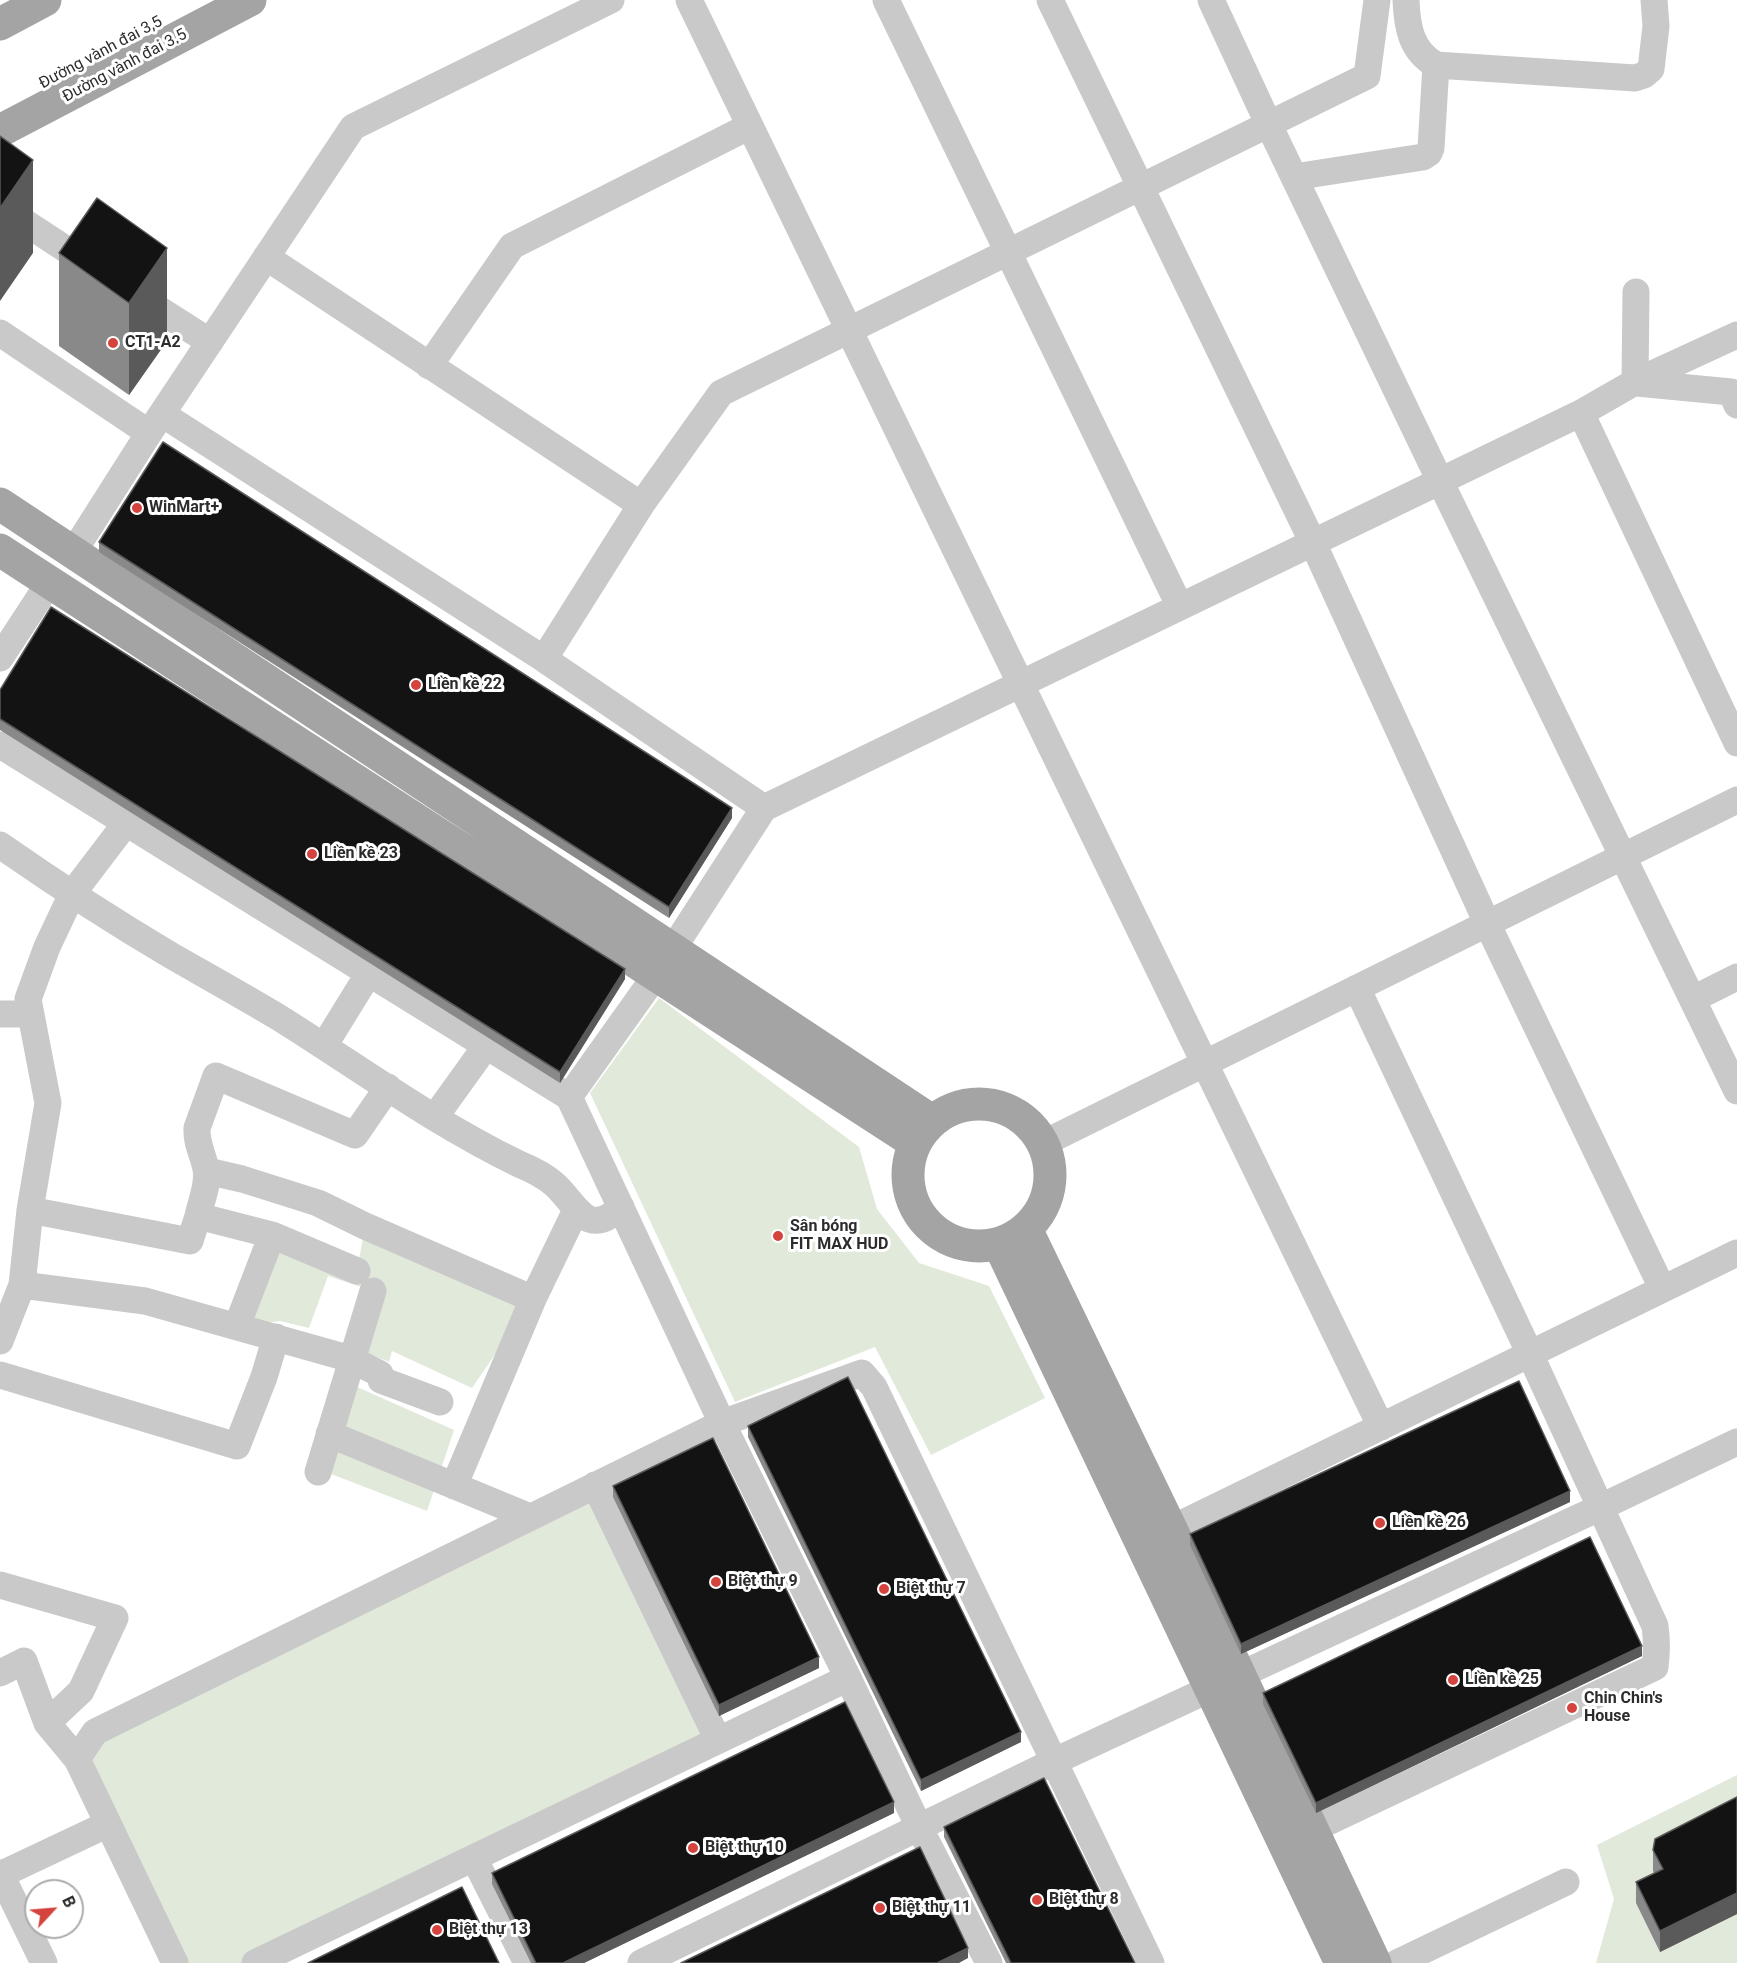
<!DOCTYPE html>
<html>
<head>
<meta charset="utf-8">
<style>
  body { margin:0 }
  #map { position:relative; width:1737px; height:1963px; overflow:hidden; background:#fff; font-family:Roboto,sans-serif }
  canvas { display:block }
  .north { position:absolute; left:24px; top:1879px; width:60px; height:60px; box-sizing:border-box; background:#fff; border:2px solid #ababab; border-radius:50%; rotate:64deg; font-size:16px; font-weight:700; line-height:24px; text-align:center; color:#2c2c2c }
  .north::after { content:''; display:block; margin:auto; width:21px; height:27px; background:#d4433d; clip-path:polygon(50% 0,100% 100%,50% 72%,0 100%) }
</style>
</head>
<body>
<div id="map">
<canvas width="1737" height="1963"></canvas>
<div class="north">B</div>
</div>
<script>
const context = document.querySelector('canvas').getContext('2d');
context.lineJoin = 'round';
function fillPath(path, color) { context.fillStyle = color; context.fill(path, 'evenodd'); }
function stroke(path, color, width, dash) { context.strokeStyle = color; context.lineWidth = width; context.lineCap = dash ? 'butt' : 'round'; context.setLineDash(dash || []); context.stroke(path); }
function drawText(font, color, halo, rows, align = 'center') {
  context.font = font + ' Roboto,sans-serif'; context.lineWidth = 6; context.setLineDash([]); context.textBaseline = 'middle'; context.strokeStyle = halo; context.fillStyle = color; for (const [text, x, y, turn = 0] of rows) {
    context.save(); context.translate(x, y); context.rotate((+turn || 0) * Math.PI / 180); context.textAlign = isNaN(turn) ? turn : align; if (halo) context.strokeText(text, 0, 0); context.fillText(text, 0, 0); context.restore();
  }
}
const green = new Path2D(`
  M 659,998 L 859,1147 L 877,1209 L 919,1263 L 989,1286 L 1045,1398 L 931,1455 L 875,1347 L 735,1402 L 590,1093 Z
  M 365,1226 L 533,1299 L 472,1388 L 392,1351 L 389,1362 L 355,1348 L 373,1291 L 328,1276 L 309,1328 L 280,1321 L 237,1326 L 272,1235 L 357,1271 Z
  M 357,1387 L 454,1430 L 427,1511 L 326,1472 Z
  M 595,1485 L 718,1740 L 255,1963 L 175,1963 L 77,1759 L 95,1732 Z
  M 1737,1775 L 1737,1963 L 1596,1963 L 1614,1899 L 1597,1845 Z`);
const minor = new Path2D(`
  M 689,0 L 1381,1427
  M 886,0 L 1180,607
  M 1050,0 L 1313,543 L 1487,923 L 1662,1288
  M 1211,0 L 1268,123 L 1440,481 L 1737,1091
  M 1406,0 C 1407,27 1411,51 1436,65 L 1635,78 L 1644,75 L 1651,69 L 1656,26 L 1654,0
  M 1294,177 L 1423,157 L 1429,153 L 1431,148 L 1436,65
  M 0,206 L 93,267
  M 266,257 L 641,505
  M 138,296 L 210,342
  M 0,333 L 149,433
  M 429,366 L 512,246 L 750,126
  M 1635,382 L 1636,292
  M 1637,383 L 1731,392 L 1737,405
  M 1581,413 L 1737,743
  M 162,414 L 544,659 L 764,808
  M 74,551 L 149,433 L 353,127 L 611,0
  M 0,658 L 49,583
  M 544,659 L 641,505 L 721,393 L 1367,76 L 1377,0
  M 0,745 L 569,1097 L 722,1423 L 848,1678 L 919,1827 L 989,1963
  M 0,845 C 56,884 113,921 172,956 C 207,976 243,996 278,1017 C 358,1067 434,1123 519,1164 C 531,1169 544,1175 554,1184 C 577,1204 586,1240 621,1207
  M 1693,999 L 1737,977
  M 0,1014 L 30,1014
  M 324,1046 L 369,973
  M 569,1097 L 656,975 L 764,808 L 1581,413 L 1635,382 L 1737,335
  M 435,1117 L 486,1046
  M 1044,1143 L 1737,800
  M 207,1171 L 242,1179 L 318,1203 L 365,1226 L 533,1299
  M 30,1210 L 190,1241 L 198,1216 L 272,1235 L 357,1271
  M 198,1216 C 201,1201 209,1184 206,1169 C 203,1154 196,1143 197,1128 L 216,1076 L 355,1135 L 388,1087
  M 22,1285 L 145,1301 L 351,1359 L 380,1374 L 381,1380 L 440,1402
  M 237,1326 L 272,1235
  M 0,1341 L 22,1285 L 30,1210 L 48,1103 L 28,999 L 47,947 L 72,894 L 126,823
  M 0,1375 L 237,1446 L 264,1377 L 276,1337
  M 329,1434 L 530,1517
  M 318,1472 L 373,1291
  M 595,1485 L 718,1740
  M 454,1486 L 533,1299 L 576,1210
  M 1171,1529 L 1737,1253
  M 0,1585 L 115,1618 L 81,1691 L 47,1723
  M 0,1673 L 24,1661 L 47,1723 L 77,1759 L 175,1963
  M 77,1759 L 95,1732 L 722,1423 L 862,1373 L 874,1387 L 1151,1963
  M 1311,1830 L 1655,1667 C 1657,1652 1657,1640 1655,1626 L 1530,1354 L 1357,988
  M 474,1858 L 527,1963
  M 0,1873 L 44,1963
  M 0,1875 L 108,1824
  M 255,1963 L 848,1678
  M 641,1963 L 1055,1761 L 1599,1508 L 1737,1442
  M 1397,1963 L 1566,1882`);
const major = new Path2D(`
  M 0,24 L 45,0
  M 0,131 L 250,0
  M 0,504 L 932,1121
  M 0,550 L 915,1143
  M908 1175a71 71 0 1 1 142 0a71 71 0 1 1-142 0Z
  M 1026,1229 L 1171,1529 L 1375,1963
  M 999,1244 L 1341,1963`);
const wall = new Path2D(`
  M 97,198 L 167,341 L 129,395 L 59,346 L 59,253 Z
  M 99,542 L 732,818 L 669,918 L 99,552 Z
  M 0,690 L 625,979 L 560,1083 L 0,730 Z
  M 748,1426 L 1021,1742 L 921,1791 L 748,1437 Z
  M 613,1486 L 819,1668 L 719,1716 L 613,1497 Z
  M 1570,1502 L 1241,1654 L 1190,1545 L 1190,1534 Z
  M 1642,1656 L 1316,1813 L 1263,1704 L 1263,1693 Z
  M 1737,1797 L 1737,1914 L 1660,1952 L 1636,1903 L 1636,1882 L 1654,1873 L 1653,1871 L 1653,1850 Z
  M 894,1813 L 584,1963 L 531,1963 L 492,1884 L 492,1873 Z
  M 944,1827 L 1135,1963 L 1006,1963 L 944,1837 Z`);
const shadedWall = new Path2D(`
  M 33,160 L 33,253 L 0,301 L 0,208 Z
  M 167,248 L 167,341 L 129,395 L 129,303 Z
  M 732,808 L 732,818 L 669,918 L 669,907 Z
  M 625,969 L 625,979 L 560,1083 L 560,1072 Z
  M 1570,1491 L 1570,1502 L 1241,1654 L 1241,1644 Z
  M 1642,1646 L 1642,1656 L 1316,1813 L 1316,1803 Z
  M 819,1657 L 819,1668 L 719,1716 L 719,1705 Z
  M 1021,1732 L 1021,1742 L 921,1791 L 921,1780 Z
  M 894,1802 L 894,1813 L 584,1963 L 563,1963 Z
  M 1737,1893 L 1737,1914 L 1660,1952 L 1660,1931 Z
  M 968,1948 L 968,1958 L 959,1963 L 937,1963 Z`);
const building = new Path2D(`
  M 0,136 L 33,160 L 0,208 Z
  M 97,198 L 167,248 L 129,303 L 59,253 Z
  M 163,442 L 732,808 L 669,907 L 99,542 Z
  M 51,607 L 625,969 L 560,1072 L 0,719 L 0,690 Z
  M 848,1377 L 1021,1732 L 921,1780 L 748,1426 Z
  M 1519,1381 L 1570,1491 L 1241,1644 L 1190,1534 Z
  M 713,1438 L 819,1657 L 719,1705 L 613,1486 Z
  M 1590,1537 L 1642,1646 L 1316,1803 L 1263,1693 Z
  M 845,1702 L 894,1802 L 563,1963 L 536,1963 L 492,1873 Z
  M 1044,1778 L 1135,1963 L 1011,1963 L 944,1827 Z
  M 1737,1797 L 1737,1893 L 1660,1931 L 1636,1882 L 1663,1869 L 1653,1850 L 1655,1839 Z
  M 920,1847 L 968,1948 L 937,1963 L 681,1963 Z
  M 462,1887 L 499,1963 L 308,1963 Z`);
const markers = [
  [113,343,6,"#d4433d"],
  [137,508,6,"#d4433d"],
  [416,685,6,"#d4433d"],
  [312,854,6,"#d4433d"],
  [778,1236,6,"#d4433d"],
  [1380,1523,6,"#d4433d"],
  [716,1582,6,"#d4433d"],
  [884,1589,6,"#d4433d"],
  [1453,1680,6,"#d4433d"],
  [1572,1708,6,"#d4433d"],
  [693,1848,6,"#d4433d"],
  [1037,1900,6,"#d4433d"],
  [880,1908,6,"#d4433d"],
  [437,1930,6,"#d4433d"]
];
const streetNames = [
  ["Đường vành đai 3,5",101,53,-28],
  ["Đường vành đai 3.5",125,66,-28]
];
const poiNames = [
  ["CT1-A2",125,343],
  ["WinMart+",149,508],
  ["Liền kề 22",428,685],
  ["Liền kề 23",324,854],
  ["Sân bóng",790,1227],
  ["FIT MAX HUD",790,1245],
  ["Liền kề 26",1392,1523],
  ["Biệt thự 9",728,1582],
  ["Biệt thự 7",896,1589],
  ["Liền kề 25",1465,1680],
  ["Chin Chin's",1584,1699],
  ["House",1584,1717],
  ["Biệt thự 10",705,1848],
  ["Biệt thự 8",1049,1900],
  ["Biệt thự 11",892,1908],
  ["Biệt thự 13",449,1930]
];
fillPath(green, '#e1e9db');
stroke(minor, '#c9c9c9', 27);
stroke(major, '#a4a4a4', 33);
fillPath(wall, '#898989');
fillPath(shadedWall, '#5a5a5a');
fillPath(building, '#131313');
stroke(building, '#5a5a5a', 1.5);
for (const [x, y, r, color] of markers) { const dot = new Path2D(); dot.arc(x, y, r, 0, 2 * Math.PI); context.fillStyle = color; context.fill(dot); stroke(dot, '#fff', 2); }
drawText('16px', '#2c2c2c', '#fff', streetNames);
drawText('bold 16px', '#2c2c2c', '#fff', poiNames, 'left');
</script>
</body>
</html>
